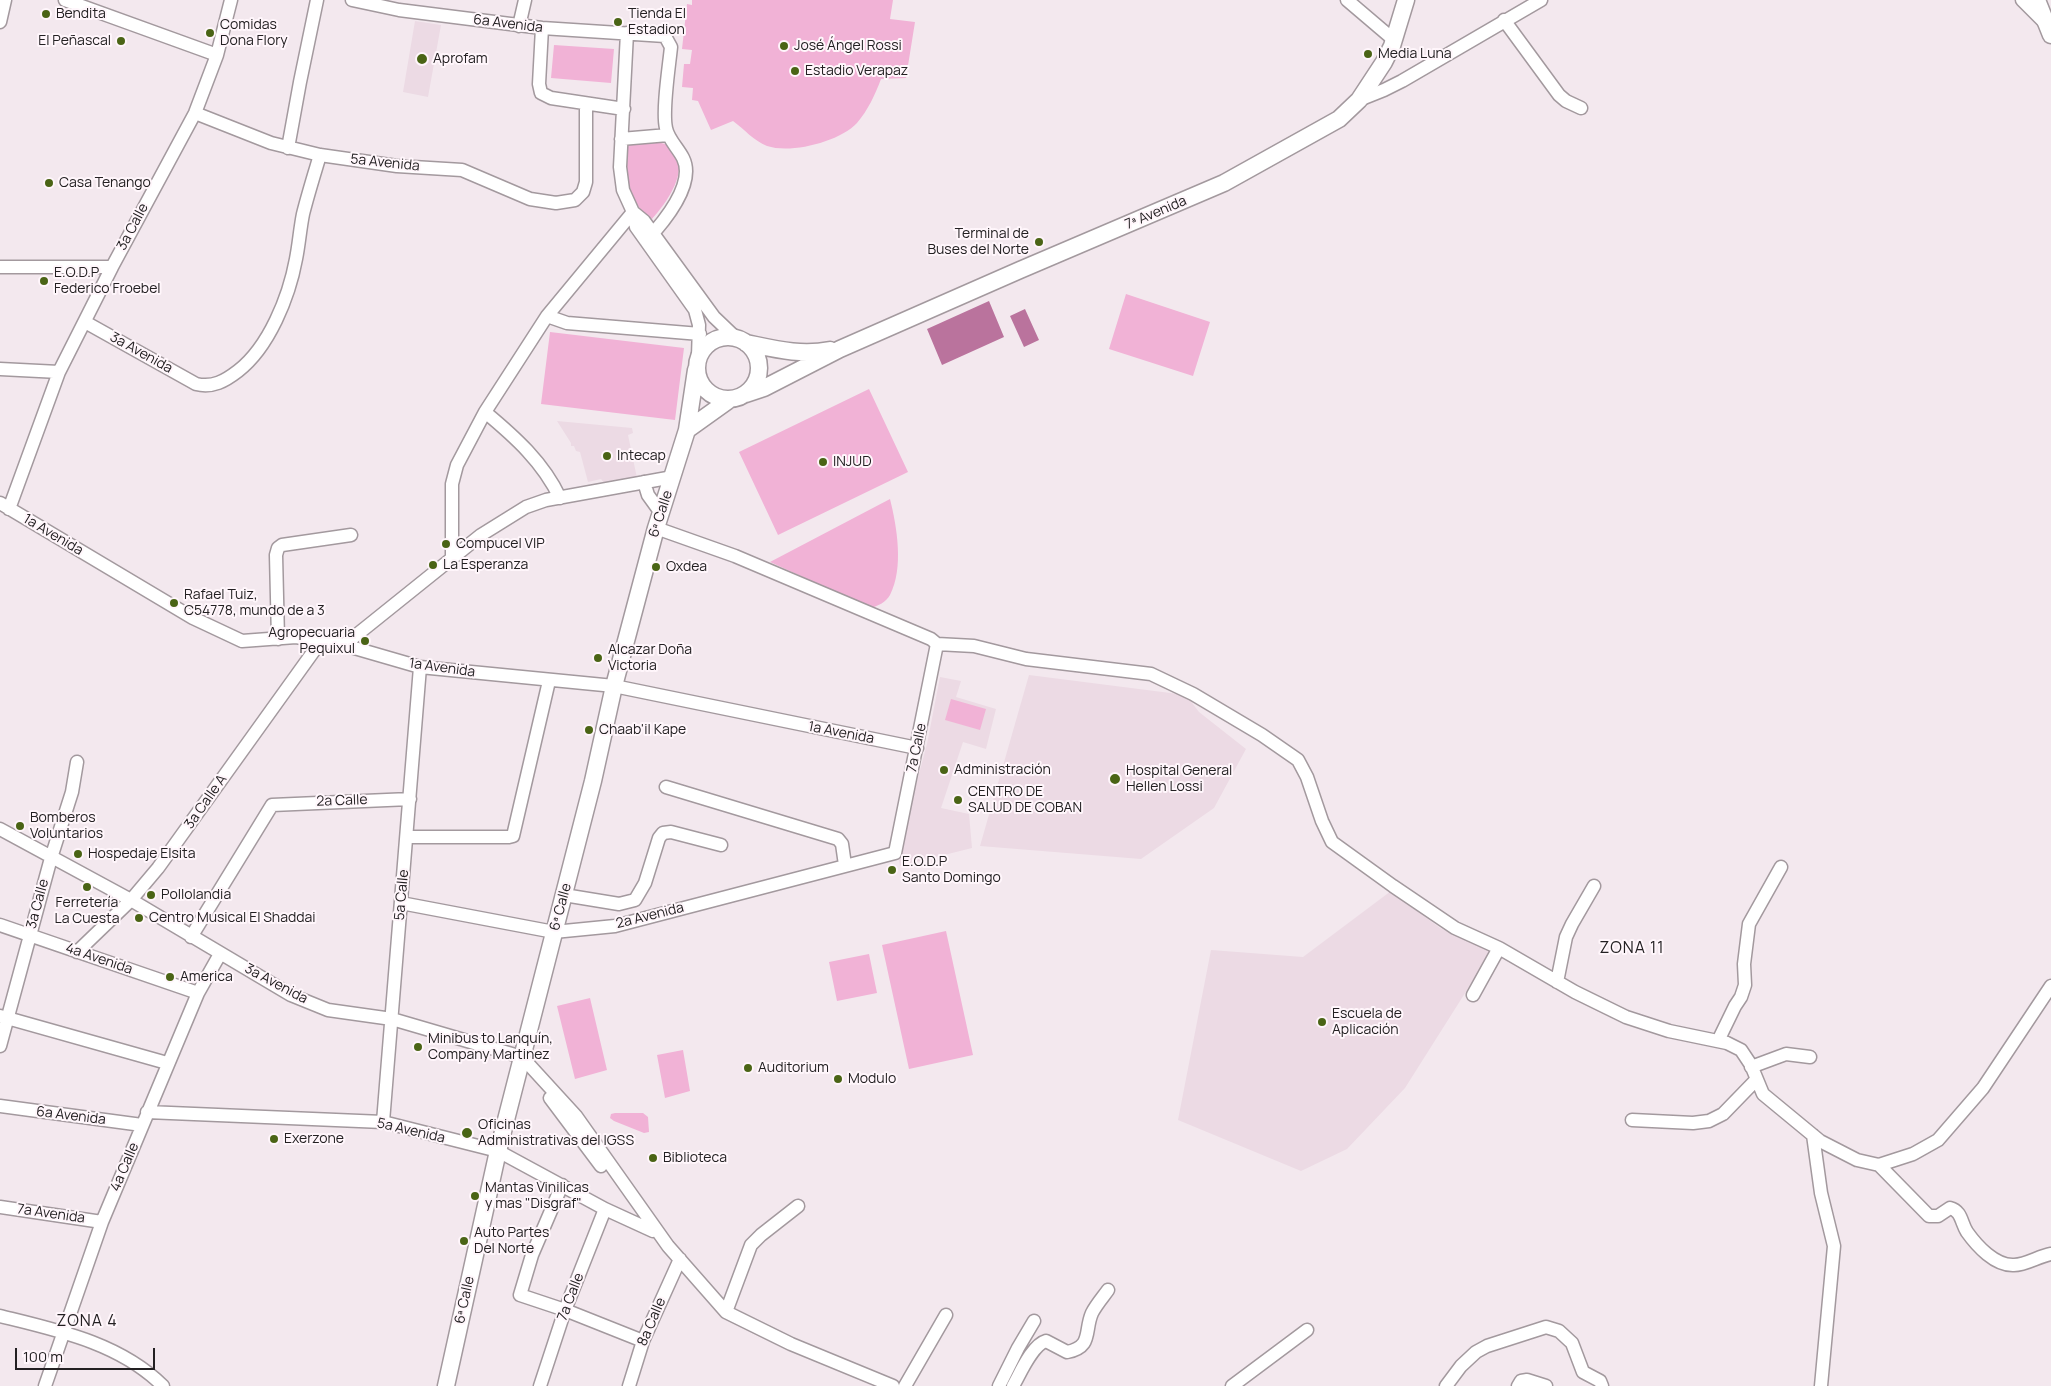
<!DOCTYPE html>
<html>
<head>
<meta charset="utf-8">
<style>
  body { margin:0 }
  #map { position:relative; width:2051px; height:1386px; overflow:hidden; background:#f3e8ee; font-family:Manrope,sans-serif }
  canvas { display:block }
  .scale { position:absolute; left:15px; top:1348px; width:140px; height:22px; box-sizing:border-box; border:2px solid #232022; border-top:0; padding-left:6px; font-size:15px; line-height:18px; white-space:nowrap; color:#232022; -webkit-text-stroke:4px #fff6fb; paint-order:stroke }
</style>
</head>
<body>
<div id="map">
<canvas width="2051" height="1386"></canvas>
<div class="scale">100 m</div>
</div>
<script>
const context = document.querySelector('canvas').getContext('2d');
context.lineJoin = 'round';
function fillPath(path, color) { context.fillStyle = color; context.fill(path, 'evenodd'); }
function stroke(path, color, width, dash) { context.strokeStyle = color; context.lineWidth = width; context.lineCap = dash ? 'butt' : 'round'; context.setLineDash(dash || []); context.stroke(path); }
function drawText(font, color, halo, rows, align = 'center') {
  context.font = font + ' Manrope,sans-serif'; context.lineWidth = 4; context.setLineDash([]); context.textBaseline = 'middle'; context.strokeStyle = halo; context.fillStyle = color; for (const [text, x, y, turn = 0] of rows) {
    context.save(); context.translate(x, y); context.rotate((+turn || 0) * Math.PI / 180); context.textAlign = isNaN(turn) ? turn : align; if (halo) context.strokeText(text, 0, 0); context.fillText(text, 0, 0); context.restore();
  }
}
const built = new Path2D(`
  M 415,21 L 441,25 L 428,97 L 403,92 Z
  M 557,421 L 632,428 L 633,433 L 628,435 L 637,478 L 608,483 L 604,483 L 601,479 L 588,482 L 580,452 L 576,451 L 574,446 L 571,446 L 571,443 Z
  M 1029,675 L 1186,695 L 1199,712 L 1246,749 L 1214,808 L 1141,859 L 980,846 Z
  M 940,677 L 961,681 L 956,697 L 996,709 L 986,749 L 963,742 L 941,808 L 969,814 L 972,848 L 900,866 L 898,852 L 927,744 Z
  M 1391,891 L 1440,928 L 1491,952 L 1405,1088 L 1347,1149 L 1301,1171 L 1178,1120 L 1211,950 L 1303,957 Z`);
const green = new Path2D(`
  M 692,0 L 893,0 L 890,19 L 915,22 L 906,78 L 881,79 C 875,95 868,110 857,123 C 839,142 791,154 767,146 C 754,141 744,129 733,121 L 711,130 L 698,101 L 692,100 L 693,88 L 682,87 L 684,64 L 690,64 L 692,50 L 682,49 L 687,4 L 692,5 Z
  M 554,45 L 614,49 L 611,83 L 551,78 Z
  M 649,140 C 657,142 666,143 672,148 C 692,168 666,204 652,219 C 625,200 626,178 626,147 L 636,142 Z
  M 1126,294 L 1210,322 L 1193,376 L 1109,349 Z
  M 550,332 L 684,348 L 675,420 L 541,404 Z
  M 869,389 L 908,472 L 778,535 L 739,452 Z
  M 890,499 C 897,527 904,568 890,595 C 886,602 878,606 871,608 L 770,562 Z
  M 951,699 L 986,709 L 980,730 L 945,720 Z
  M 946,931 L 973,1055 L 909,1069 L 882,945 Z
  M 869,954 L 877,993 L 837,1001 L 829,962 Z
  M 590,998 L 607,1070 L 575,1079 L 557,1006 Z
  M 683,1050 L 690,1091 L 665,1098 L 657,1055 Z
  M 615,1113 L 643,1113 L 648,1117 L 649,1132 L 644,1133 L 614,1121 L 610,1118 L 611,1114 Z`);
const water = new Path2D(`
  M 989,301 L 1004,337 L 942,365 L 927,329 Z
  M 1025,309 L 1039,340 L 1024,347 L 1010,316 Z`);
const minor = new Path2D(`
  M 65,0 L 217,55
  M 352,0 L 399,10 L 542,28 L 665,36 L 671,47 C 669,67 662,111 666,128 C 668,139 678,148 683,158 C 696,184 663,223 646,241
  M 1347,0 L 1394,40
  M 2022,0 L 2044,22
  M 1504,20 L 1559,95 L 1566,101 L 1581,108
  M 0,22 L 5,0
  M 519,26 L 525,0
  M 542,28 L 539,84 L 541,93 L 551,98 L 624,109
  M 627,33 L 620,167 L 623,190 L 633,212 L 636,227 L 695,310 L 699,325 L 698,357
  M 1359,100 L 1384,90 L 1402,81 L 1541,0
  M 195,113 L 271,143 L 320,155 L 397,166 L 462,170 L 530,199 L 556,203 L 575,200 L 583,192 L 586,182 L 586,104
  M 621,139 L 668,135
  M 288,148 L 300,82 L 317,0
  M 633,212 L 644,221 L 714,317 L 736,338
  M 0,267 L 112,267
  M 547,316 L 567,323 L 700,334
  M 85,322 L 196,384 C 213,388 225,381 238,371 C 269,347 289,297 296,259 C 299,244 300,229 303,214 C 308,194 314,175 320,155
  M 0,369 L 59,372
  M 485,412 C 515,437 543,462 560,498
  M 644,482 L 648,495 L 661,513
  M 0,503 L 193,618 L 242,641 L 296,637 L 344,645 L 420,667 L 614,686 L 917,748
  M 9,509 L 59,372 L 112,267 L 195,113 L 217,55 L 231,0
  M 656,528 L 735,556 L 931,639 L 937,644 L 974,646 L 1026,659 L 1151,674 L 1193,694 L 1262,735 L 1298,760 L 1307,777 L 1322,821 L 1332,842 L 1393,886 L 1455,928 L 1499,948 L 1575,992 L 1626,1017 L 1669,1031 L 1727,1043 L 1741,1050 L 1751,1065 L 1763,1094 L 1820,1141 L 1857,1160 L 1879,1165 L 1913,1154 L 1938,1140 L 1983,1088 L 2051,986
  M 452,558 L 452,484 L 457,465 L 485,412 L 547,316 L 633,212
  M 278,639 L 276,555 L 278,548 L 282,545 L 351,535
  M 344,645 L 481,535 L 526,507 L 546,500 L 673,477
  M 666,787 L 838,839 L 842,844 L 845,865
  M 0,829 L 131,900 L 291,995 L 328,1010 L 392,1019 L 522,1057
  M 407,837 L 509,837 L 513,836 L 549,681
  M 564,895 L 619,904 L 635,900 L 645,883 L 659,838 L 663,833 L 671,832 L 721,845
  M 401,903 L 554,932 L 615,926 L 895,853 L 937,644
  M 0,925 L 198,993
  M 191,937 L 272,805 L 410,799
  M 77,952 L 131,900 L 158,868 L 321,641
  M 1557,982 L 1566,937 L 1572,924 L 1594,886
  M 1473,995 L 1499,948
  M 0,1016 L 167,1063
  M 1718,1041 L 1735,1006 L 1741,997 L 1745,985 L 1744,964 L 1749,924 L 1781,867
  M 0,1046 L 51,858 L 72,792 L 77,762
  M 522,1057 L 576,1116 L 668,1246 L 726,1312 L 791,1344 L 893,1386
  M 1751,1067 L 1786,1054 L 1810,1057
  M 550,1098 L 601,1166
  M 0,1106 L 142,1125
  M 147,1112 L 383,1122 L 498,1151 L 605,1209 L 653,1231
  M 1632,1120 L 1693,1123 L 1709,1121 L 1723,1114 L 1756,1080
  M 383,1122 L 420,667
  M 1813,1135 L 1821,1193 L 1834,1246 L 1821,1386
  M 1879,1165 L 1929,1216 L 1938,1216 L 1950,1208 C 1962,1211 1961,1223 1967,1232 C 1977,1246 1995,1266 2014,1265 C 2026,1265 2039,1256 2051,1254
  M 562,1185 L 532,1255 L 520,1295 L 565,1310 L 643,1341
  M 0,1207 L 102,1222
  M 726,1312 L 751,1245 L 761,1235 L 798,1206
  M 0,1316 C 57,1330 120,1343 163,1386
  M 45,1386 L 102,1222 L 198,993 L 220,954
  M 540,1386 L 565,1310 L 605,1209
  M 629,1386 L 643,1341 L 680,1259
  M 905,1386 L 946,1315
  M 999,1386 L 1018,1348 L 1034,1321
  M 1013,1386 C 1020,1374 1032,1345 1046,1341 L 1067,1352 C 1093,1347 1084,1331 1092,1313 C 1096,1305 1103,1297 1108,1290
  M 1232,1386 L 1307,1330
  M 1446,1386 L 1461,1366 L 1476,1352 L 1487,1346 L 1546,1327 L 1559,1331 L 1572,1343 L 1583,1372 L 1600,1381 L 1602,1386
  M 1518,1386 L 1521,1381 L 1527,1380 L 1546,1386`);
const major = new Path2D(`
  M 2037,0 L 2051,35
  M697 368a31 31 0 1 1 62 0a31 31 0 1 1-62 0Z
  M 746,343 C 775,349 801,356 830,350
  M 746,394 L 764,388 L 840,349 L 1020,270 L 1224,183 L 1339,119 L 1359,100 L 1384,62 L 1392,46 L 1406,0
  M 687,430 L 729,400
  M 446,1386 L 498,1151 L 593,781 L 614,686 L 656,528 L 687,430 L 696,370`);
const markers = [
  [46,14,5,"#4a6415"],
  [618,22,5,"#4a6415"],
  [210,33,5,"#4a6415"],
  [121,41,5,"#4a6415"],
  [784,46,5,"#4a6415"],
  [1368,54,5,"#4a6415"],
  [422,59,6,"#4a6415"],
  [795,71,5,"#4a6415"],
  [49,183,5,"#4a6415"],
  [1039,242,5,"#4a6415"],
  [44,281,5,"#4a6415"],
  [607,456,5,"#4a6415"],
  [823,462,5,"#4a6415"],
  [446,544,5,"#4a6415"],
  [433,565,5,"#4a6415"],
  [656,567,5,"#4a6415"],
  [174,603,5,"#4a6415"],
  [365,641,5,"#4a6415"],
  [598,658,5,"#4a6415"],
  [589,730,5,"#4a6415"],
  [944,770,5,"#4a6415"],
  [1115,779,6,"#4a6415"],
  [958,800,5,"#4a6415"],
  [20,826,5,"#4a6415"],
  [78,854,5,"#4a6415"],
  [892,870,5,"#4a6415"],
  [87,887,5,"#4a6415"],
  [151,895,5,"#4a6415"],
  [139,918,5,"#4a6415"],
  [170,977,5,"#4a6415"],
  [1322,1022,5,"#4a6415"],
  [418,1047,5,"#4a6415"],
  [748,1068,5,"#4a6415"],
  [838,1079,5,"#4a6415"],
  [467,1133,6,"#4a6415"],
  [274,1139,5,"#4a6415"],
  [653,1158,5,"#4a6415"],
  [475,1196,5,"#4a6415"],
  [464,1241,5,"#4a6415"]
];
const poiNames = [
  ["Bendita",56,14],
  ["Tienda El",628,14],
  ["Estadion",628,30],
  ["Comidas",220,25],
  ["Dona Flory",220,41],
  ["El Peñascal",111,41,"right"],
  ["José Ángel Rossi",794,46],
  ["Media Luna",1378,54],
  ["Aprofam",433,59],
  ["Estadio Verapaz",805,71],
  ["Casa Tenango",59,183],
  ["Terminal de",1029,234,"right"],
  ["Buses del Norte",1029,250,"right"],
  ["E.O.D.P",54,273],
  ["Federico Froebel",54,289],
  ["Intecap",617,456],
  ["INJUD",833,462],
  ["Compucel VIP",456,544],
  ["La Esperanza",443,565],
  ["Oxdea",666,567],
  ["Rafael Tuiz,",184,595],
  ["C54778, mundo de a 3",184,611],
  ["Agropecuaria",355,633,"right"],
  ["Pequixul",355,649,"right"],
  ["Alcazar Doña",608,650],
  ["Victoria",608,666],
  ["Chaab'il Kape",599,730],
  ["Administración",954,770],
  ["Hospital General",1126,771],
  ["Hellen Lossi",1126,787],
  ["CENTRO DE",968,792],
  ["SALUD DE COBAN",968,808],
  ["Bomberos",30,818],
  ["Voluntarios",30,834],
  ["Hospedaje Elsita",88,854],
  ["E.O.D.P",902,862],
  ["Santo Domingo",902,878],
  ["Pollolandia",161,895],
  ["Ferretería",87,903,"center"],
  ["La Cuesta",87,919,"center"],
  ["Centro Musical El Shaddai",149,918],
  ["America",180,977],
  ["Escuela de",1332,1014],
  ["Aplicación",1332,1030],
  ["Minibus to Lanquín,",428,1039],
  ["Company Martinez",428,1055],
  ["Auditorium",758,1068],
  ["Modulo",848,1079],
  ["Oficinas",478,1125],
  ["Administrativas del IGSS",478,1141],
  ["Exerzone",284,1139],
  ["Biblioteca",663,1158],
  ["Mantas Vinilicas",485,1188],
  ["y mas \"Disgraf\"",485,1204],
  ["Auto Partes",474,1233],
  ["Del Norte",474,1249]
];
const streetNames = [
  ["6a Avenida",508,24,7],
  ["5a Avenida",385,163,6],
  ["7ª Avenida",1156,213,-23],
  ["3a Calle",133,227,-62],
  ["3a Avenida",141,353,29],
  ["6ª Calle",661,514,-72],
  ["1a Avenida",53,535,31],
  ["1a Avenida",442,668,8],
  ["1a Avenida",841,733,11],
  ["7a Calle",917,748,-78],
  ["2a Calle",342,801,-2],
  ["3a Calle A",206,802,-55],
  ["5a Calle",402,895,-85],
  ["3a Calle",38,904,-75],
  ["6ª Calle",561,907,-75],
  ["2a Avenida",650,916,-14],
  ["4a Avenida",99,959,19],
  ["3a Avenida",276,984,28],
  ["6a Avenida",71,1116,7],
  ["5a Avenida",411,1131,13],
  ["4a Calle",125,1167,-67],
  ["7a Avenida",51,1214,8],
  ["7a Calle",571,1297,-69],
  ["6ª Calle",465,1300,-78],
  ["8a Calle",652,1322,-67]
];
const quarterNames = [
  ["ZONA 11",1632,949],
  ["ZONA 4",87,1322]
];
fillPath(built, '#ecdae4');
fillPath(green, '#f1b2d6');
fillPath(water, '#ba739d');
stroke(minor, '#a3999e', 15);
stroke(major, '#a3999e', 19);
stroke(minor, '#fff', 12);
stroke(major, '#fff', 16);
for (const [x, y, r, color] of markers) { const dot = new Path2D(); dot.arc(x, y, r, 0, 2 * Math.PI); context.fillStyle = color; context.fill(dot); stroke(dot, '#fff6fb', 2); }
drawText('14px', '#232022', '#fff6fb', poiNames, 'left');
drawText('14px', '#232022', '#fff6fb', streetNames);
context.letterSpacing = '1px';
drawText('16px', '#232022', '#fff6fb', quarterNames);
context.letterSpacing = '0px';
</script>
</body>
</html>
